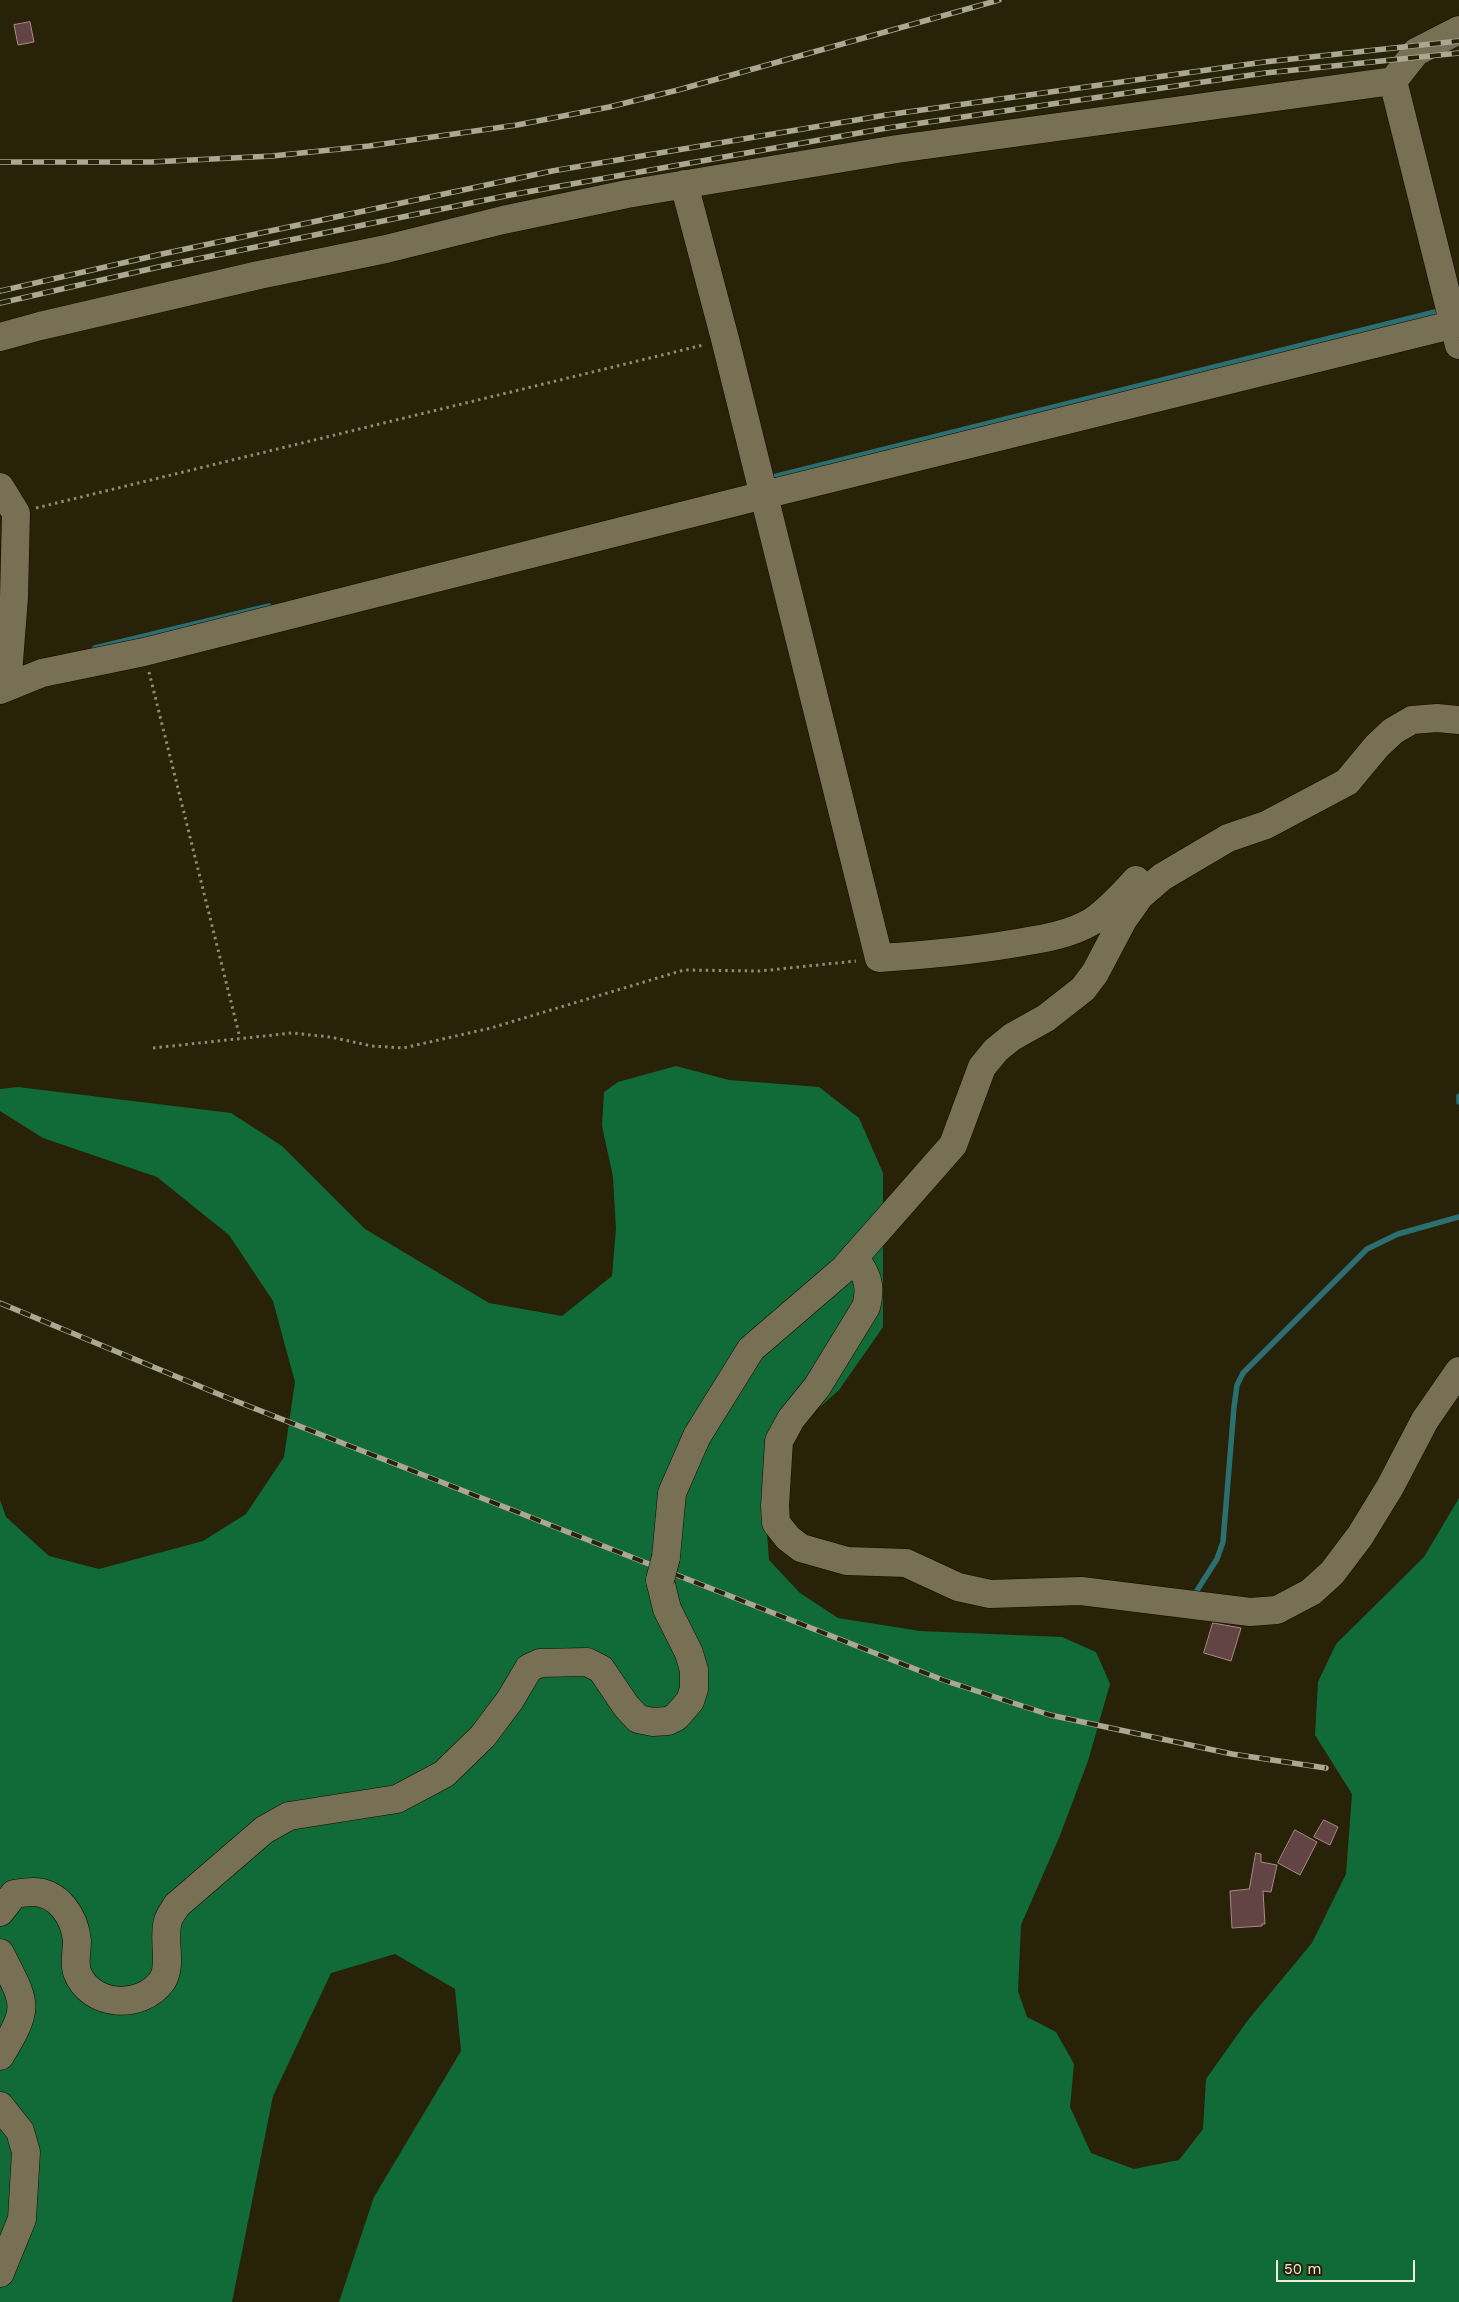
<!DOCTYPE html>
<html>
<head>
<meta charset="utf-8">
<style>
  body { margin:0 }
  #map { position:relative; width:1459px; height:2302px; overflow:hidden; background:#282208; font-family:"Work Sans",sans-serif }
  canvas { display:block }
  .scale { position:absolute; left:1276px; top:2260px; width:139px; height:22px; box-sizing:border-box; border:2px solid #eeebdc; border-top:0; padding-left:6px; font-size:15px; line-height:18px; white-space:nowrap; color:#eeebdc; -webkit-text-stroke:4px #282208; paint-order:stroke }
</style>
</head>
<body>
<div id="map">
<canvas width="1459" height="2302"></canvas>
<div class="scale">50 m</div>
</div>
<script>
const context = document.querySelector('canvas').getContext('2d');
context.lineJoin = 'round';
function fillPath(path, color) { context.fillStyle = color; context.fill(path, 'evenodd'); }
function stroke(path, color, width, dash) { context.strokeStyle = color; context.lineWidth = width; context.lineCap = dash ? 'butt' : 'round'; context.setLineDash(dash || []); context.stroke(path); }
const forest = new Path2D(`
  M 676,1066 L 729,1080 L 819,1087 L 859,1118 L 883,1173 L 883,1327 L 839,1390 L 777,1445 L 765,1506 L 769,1560 L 800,1593 L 838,1618 L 920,1631 L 1062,1637 L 1096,1652 L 1110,1684 L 1088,1761 L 1059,1838 L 1021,1925 L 1018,1991 L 1027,2017 L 1056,2032 L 1074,2064 L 1070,2107 L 1091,2153 L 1134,2169 L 1179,2160 L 1203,2129 L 1206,2079 L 1248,2020 L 1312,1943 L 1346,1874 L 1352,1794 L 1315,1735 L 1318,1682 L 1336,1644 L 1424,1557 L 1459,1498 L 1459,2302 L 339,2302 L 374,2197 L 461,2051 L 455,1989 L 395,1954 L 331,1973 L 273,2096 L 232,2302 L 0,2302 L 0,1500 L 6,1517 L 49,1556 L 99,1569 L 203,1541 L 246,1514 L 284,1457 L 295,1382 L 273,1301 L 229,1235 L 157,1177 L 43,1138 L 0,1111 L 0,1089 L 18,1087 L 231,1113 L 282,1146 L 365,1229 L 489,1303 L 562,1316 L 612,1276 L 616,1229 L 613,1177 L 602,1126 L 604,1092 L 618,1082 Z`);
const stream = new Path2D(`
  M 769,478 L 1443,310
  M 95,648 L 269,606
  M 1459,1096 L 1459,1102
  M 1196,1592 L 1217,1559 L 1223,1542 L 1234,1407 L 1237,1385 L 1243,1373 L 1367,1249 L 1398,1234 L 1459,1217`);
const building = new Path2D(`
  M 30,22 L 34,42 L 18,45 L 14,25 Z
  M 1213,1623 L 1241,1628 L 1231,1661 L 1204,1653 Z
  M 1324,1820 L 1338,1827 L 1330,1845 L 1314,1837 Z
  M 1295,1830 L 1317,1842 L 1300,1875 L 1278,1863 Z
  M 1256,1853 L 1261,1854 L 1261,1862 L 1277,1865 L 1271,1892 L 1263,1891 L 1265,1924 L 1262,1924 L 1262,1926 L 1232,1928 L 1230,1891 L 1249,1889 Z`);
const path = new Path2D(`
  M 36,508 L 703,345
  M 149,672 L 240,1038
  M 153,1048 L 292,1033 L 330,1037 L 372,1046 L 403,1048 L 491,1028 L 684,970 L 760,971 L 856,961`);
const minor = new Path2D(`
  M 1393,81 L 1459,345
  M 684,184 L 725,339 L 879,958 C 926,955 971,951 1017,943 C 1041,939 1069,935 1091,922 C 1108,911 1122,895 1136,880
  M 0,337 L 40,326 L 259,275 L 386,249 L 503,220 L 627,194 L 897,149 L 1393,81 L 1416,52 L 1459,30
  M 0,487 L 16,513 L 14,597 L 7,687
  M 0,690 L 42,673 L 144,652 L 764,495 L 1459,323
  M 854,1257 C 867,1274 872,1286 866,1307 L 817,1387 L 791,1419 L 779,1441 L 775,1506 L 776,1523 L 788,1538 L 801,1548 L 847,1561 L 906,1563 L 958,1587 L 990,1594 L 1081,1591 L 1250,1612 L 1277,1610 L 1311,1592 L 1332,1573 L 1360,1536 L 1390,1487 L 1425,1420 L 1459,1371
  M 666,1557 L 672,1493 L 697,1436 L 751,1349 L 844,1269 L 953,1145 L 982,1067 L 996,1050 L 1012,1037 L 1046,1018 L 1083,989 L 1095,973 L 1123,920 L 1140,896 L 1162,877 L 1228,838 L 1266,825 L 1347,782 L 1377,746 L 1393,731 L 1412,720 L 1437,718 L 1459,720
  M 0,1912 L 14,1894 C 20,1893 27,1892 33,1892 C 59,1892 75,1918 77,1941 C 77,1950 74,1963 77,1972 C 90,2007 141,2010 162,1981 C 173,1965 162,1940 168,1921 C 169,1916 174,1910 177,1905 L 264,1830 L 289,1816 L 397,1799 L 444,1774 L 483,1736 L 510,1700 L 529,1668 L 540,1663 L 587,1662 L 601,1669 L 626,1706 L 638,1719 L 653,1722 L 668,1721 L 676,1717 L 690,1701 L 694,1689 L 694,1670 L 689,1653 L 667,1609 L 660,1580
  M 0,1953 C 26,2005 31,2005 0,2056
  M 0,2106 L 20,2131 L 26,2152 L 22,2219 L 0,2273`);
const rail = new Path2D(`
  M 0,162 L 151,162 L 272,156 L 369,146 L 517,125 L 609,107 L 678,90 L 999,0
  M 0,291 L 162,254 L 552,171 L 886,115 L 1264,62 L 1459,41
  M 0,303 L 163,266 L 510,195 L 887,128 L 1265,73 L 1459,53
  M 0,1303 L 223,1396 L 943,1680 L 1050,1715 L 1232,1754 L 1326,1768`);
const minorBridge = new Path2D(`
  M 660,1580 L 666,1557`);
fillPath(forest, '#106b39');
stroke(stream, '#2b6f70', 5.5);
fillPath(building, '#614443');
stroke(building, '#ab8988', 1);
stroke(minor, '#110b00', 29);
stroke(path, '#8e8a75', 3, [2.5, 4]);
stroke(minor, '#777055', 28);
stroke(rail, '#aba794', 5.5);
stroke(rail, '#282208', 4, [11]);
stroke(minorBridge, '#110b00', 29, []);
stroke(minorBridge, '#777055', 28);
</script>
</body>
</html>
